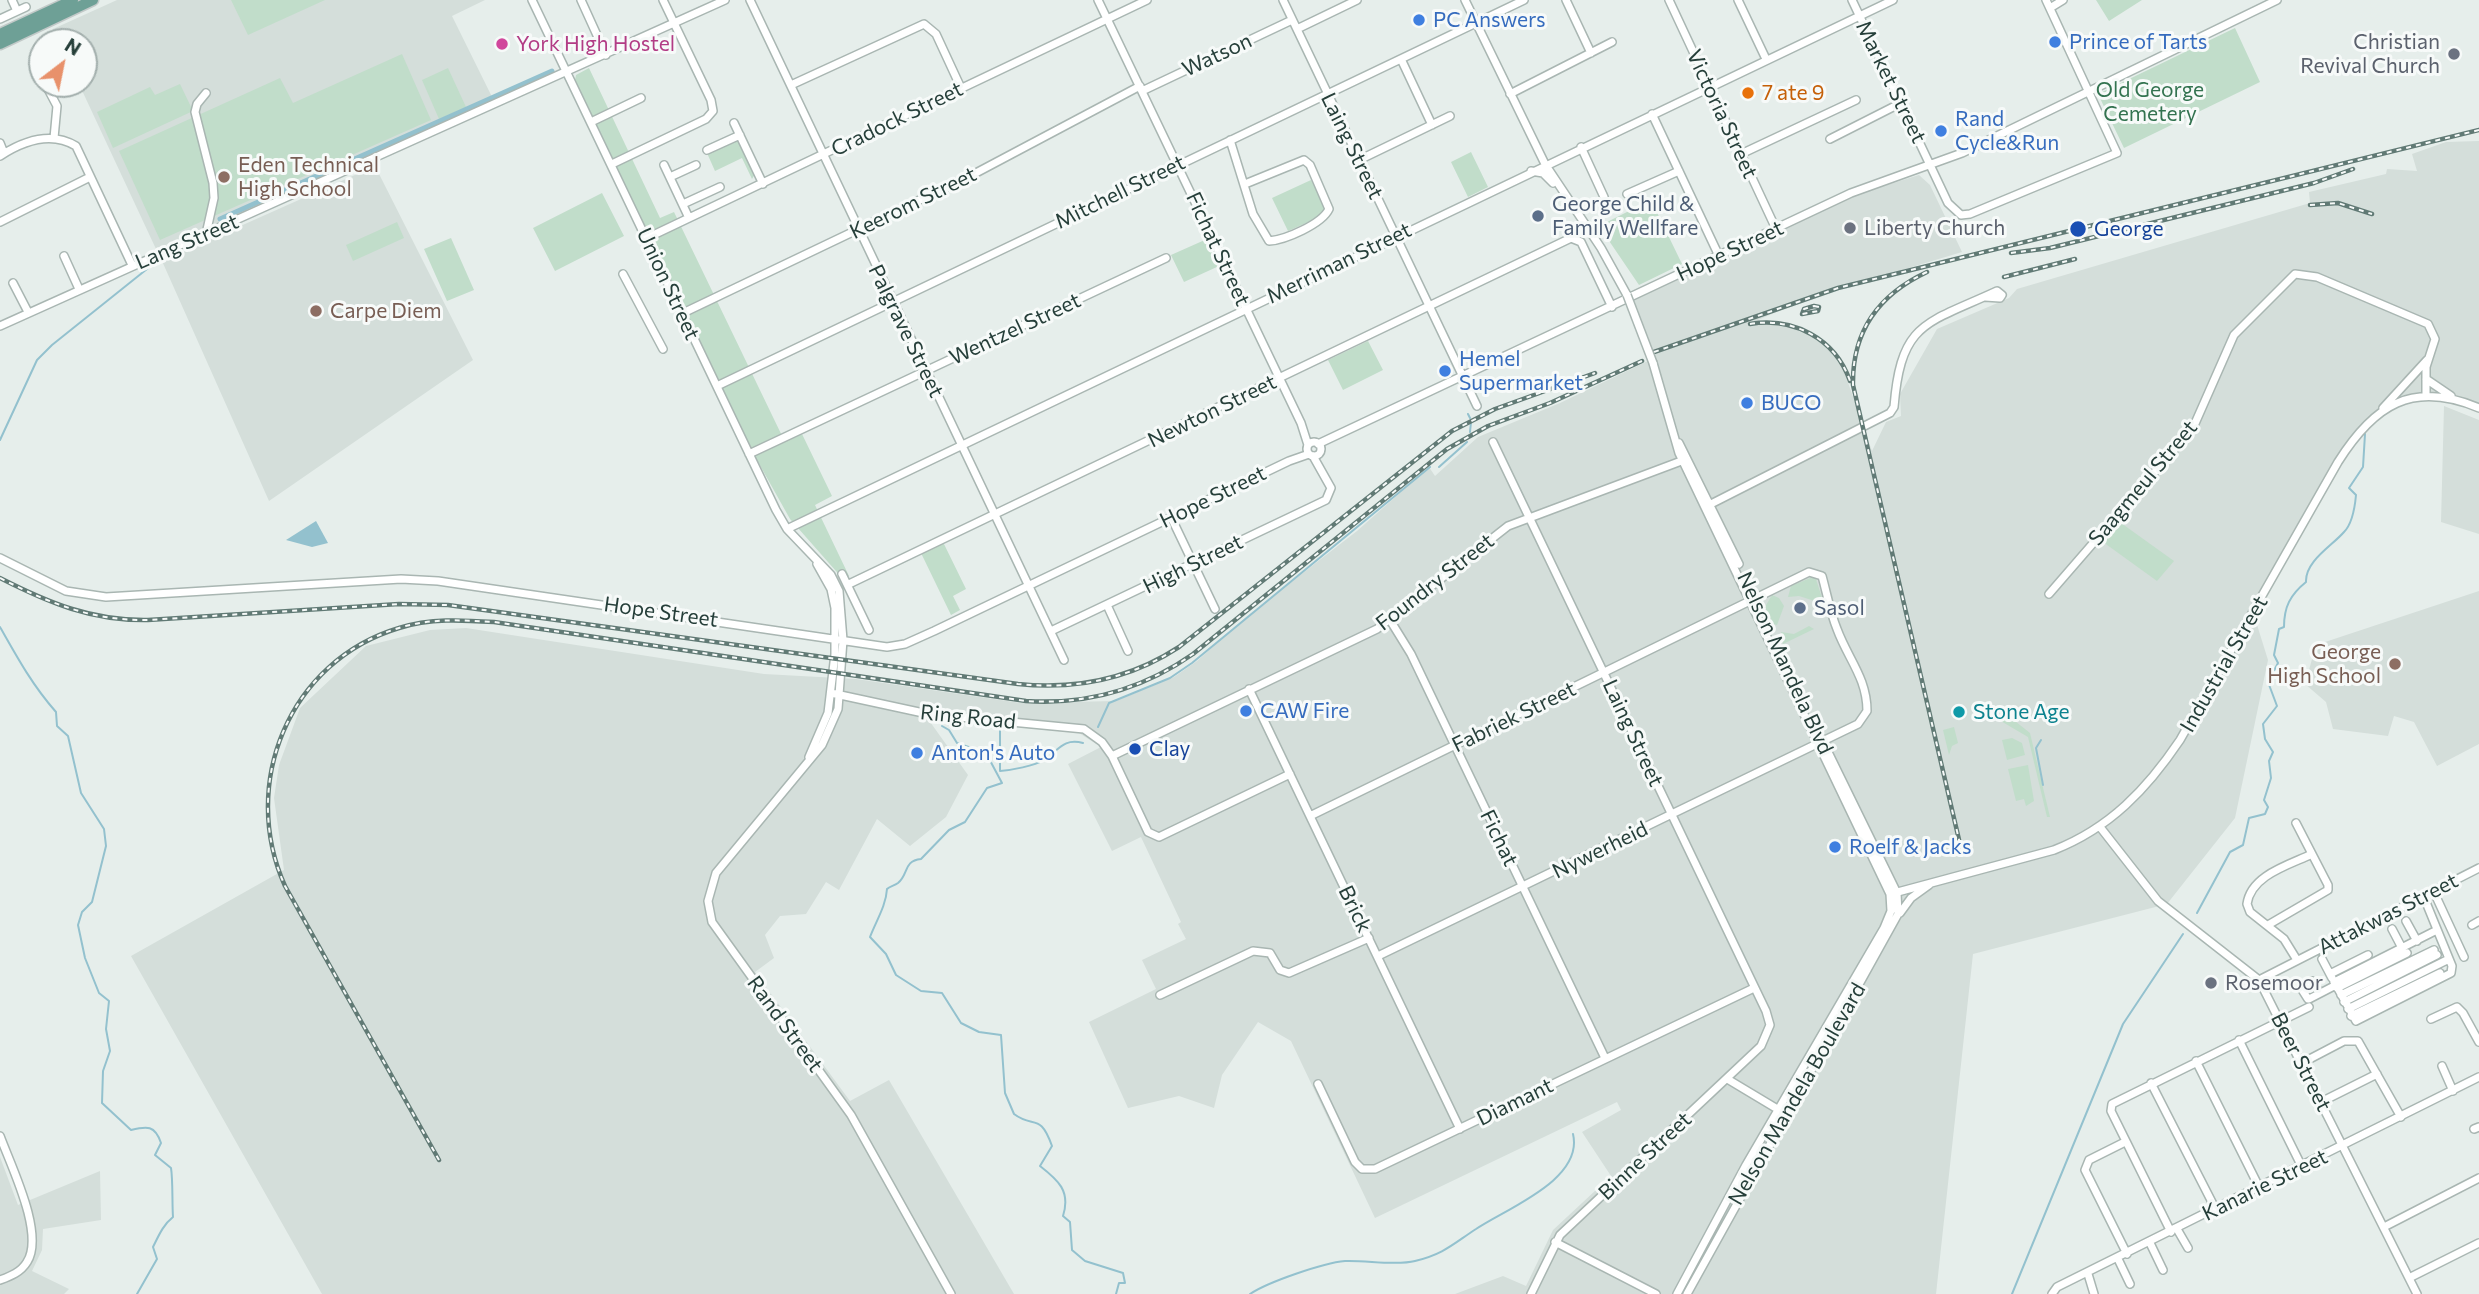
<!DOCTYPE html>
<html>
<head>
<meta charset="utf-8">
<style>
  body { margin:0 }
  #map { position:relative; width:2479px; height:1294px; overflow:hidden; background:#e6eeeb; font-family:Commissioner,sans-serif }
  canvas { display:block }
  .north { position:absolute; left:28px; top:28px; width:70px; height:70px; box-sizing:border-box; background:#f7faf9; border:2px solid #a3afad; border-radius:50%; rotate:32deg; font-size:19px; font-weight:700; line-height:28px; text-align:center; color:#263f3a }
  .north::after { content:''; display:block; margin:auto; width:24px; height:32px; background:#e8916b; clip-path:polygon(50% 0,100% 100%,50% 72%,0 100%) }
</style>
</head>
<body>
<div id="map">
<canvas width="2479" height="1294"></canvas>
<div class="north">N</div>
</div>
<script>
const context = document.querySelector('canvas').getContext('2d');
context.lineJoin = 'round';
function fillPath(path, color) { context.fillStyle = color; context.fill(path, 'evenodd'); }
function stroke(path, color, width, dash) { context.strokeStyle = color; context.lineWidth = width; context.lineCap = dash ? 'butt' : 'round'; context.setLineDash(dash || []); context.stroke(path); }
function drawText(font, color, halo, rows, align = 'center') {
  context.font = font + ' Commissioner,sans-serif'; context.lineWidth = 6; context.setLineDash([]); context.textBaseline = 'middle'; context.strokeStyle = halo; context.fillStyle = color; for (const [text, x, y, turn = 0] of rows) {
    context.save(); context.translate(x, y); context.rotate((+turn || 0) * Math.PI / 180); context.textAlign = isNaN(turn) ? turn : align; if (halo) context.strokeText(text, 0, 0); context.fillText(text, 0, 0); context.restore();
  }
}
const built = new Path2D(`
  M 117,0 L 485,0 L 452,16 L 496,105 L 156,249 L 79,84 L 84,84 L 84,42 L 59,42 L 53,29 Z
  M 2479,141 L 2479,408 L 2441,397 L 2402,402 L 2357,434 L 2253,612 L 2268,660 L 2235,818 L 2167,904 L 1973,954 L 1936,1294 L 1455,1294 L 1503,1276 L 1526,1286 L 1553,1230 L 1611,1176 L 1582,1132 L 1621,1110 L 1617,1102 L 1375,1218 L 1291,1041 L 1258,1022 L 1222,1075 L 1214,1108 L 1179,1096 L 1128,1108 L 1089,1022 L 1156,989 L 1142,960 L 1186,939 L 1178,924 L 1181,922 L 1141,837 L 1112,851 L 1068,764 L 1101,747 L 1079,733 L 928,719 L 968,775 L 946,817 L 910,846 L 877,819 L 839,890 L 826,882 L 806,914 L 780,916 L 765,935 L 774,958 L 755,972 L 850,1101 L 889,1080 L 1014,1294 L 322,1294 L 131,956 L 284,870 L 274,798 L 279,765 L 300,708 L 366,646 L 430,630 L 466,628 L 764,674 L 856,679 L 1021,703 L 1116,701 L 1174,677 L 1197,661 L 1246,617 L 1357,531 L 1429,467 L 1435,476 L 1478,437 L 1560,403 L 1654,358 L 1633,300 L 1858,194 L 1919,175 L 1930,185 L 1962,252 L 1812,297 L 1746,325 L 1773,323 L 1793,328 L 1812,335 L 1831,351 L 1844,371 L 1872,451 L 1886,422 L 1901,416 L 1900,394 L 1937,329 L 2009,298 L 2017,289 L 2310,203 L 2309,192 L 2386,174 L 2387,169 L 2417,171 L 2412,154 L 2446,142 Z
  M 375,166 L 473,360 L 269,501 L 162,261 Z
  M 2444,406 L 2479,420 L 2479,534 L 2441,522 Z
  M 2479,591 L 2479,744 L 2437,766 L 2414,722 L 2394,716 L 2388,736 L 2333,729 L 2326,702 L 2305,684 L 2316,645 Z
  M 0,1157 L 18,1205 L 100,1171 L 101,1220 L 43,1229 L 42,1250 L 32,1271 L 69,1289 L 64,1294 L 0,1294 Z`);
const green = new Path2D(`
  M 231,0 L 325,0 L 248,35 Z
  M 2096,0 L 2142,0 L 2109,21 Z
  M 2235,28 L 2260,82 L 2124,148 L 2098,94 Z
  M 402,54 L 431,120 L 160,240 L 119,151 L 280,78 L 293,103 Z
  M 448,68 L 466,107 L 439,119 L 422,80 Z
  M 589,68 L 660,218 L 674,212 L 785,442 L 802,434 L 832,496 L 815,505 L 849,576 L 843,579 L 790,519 L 757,460 L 575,80 L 576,75 Z
  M 180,84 L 193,111 L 113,148 L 97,112 L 150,87 L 155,95 Z
  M 738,140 L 755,174 L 752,179 L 742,158 L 715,171 L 707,153 Z
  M 1471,152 L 1488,187 L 1468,197 L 1451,162 Z
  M 1311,180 L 1326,207 L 1322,216 L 1288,231 L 1272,198 Z
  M 602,193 L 624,236 L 555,271 L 533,228 Z
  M 1651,200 L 1682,264 L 1639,285 L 1599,226 Z
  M 397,222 L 404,238 L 353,261 L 346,245 Z
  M 451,238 L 474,290 L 447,301 L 424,249 Z
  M 1207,239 L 1219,266 L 1184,282 L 1171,255 Z
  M 1368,341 L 1383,370 L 1343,390 L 1328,360 Z
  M 2121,523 L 2174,561 L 2157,581 L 2103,542 Z
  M 943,542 L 966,589 L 953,596 L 960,610 L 951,615 L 921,553 Z
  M 1815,576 L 1824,604 L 1799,596 L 1788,597 L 1791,586 Z
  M 1772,595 L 1779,598 L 1784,606 L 1777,625 L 1773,624 L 1765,607 Z
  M 1809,626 L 1814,629 L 1783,644 L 1781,632 L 1794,634 Z
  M 2006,714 L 2030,733 L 2050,817 L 2047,817 L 2028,737 L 1994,717 Z
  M 1954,727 L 1958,743 L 1952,746 L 1949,755 L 1943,730 Z
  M 2012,738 L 2022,743 L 2025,755 L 2007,760 L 2002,740 Z
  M 2028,765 L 2034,801 L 2026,806 L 2024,799 L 2016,801 L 2008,769 Z`);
const water = new Path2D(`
  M 316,521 L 328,543 L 312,547 L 286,540 Z`);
const stream = new Path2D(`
  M 1468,414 L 1470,418
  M 1470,432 L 1471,422
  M 0,440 L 37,360 L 52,345 L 152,265
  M 1439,467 L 1467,442
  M 0,627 C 18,659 33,686 56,712 L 57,726 L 68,736 L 81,793 L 104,829 L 106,846 L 92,902 L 82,912 L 78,925 L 85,958 L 99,993 L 109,1001 L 106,1029 L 110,1051 L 103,1071 L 102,1103 L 131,1130 C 147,1126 155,1125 161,1143 L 155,1155 L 171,1168 C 173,1180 172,1203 173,1217 C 163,1225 159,1235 153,1247 L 157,1259 L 137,1294
  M 942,726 L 949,730 L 957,743 L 986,753 L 1002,783 L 987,788 L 965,822 L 949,830 L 921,859 C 903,861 909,874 898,883 C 894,886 890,886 887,889 C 886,906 876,921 870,937 L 886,954 L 896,975 L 921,991 L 942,993 L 961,1023 L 979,1032 L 1001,1035 L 1005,1093 L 1014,1114 C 1034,1129 1040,1112 1052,1146 L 1040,1166 C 1058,1180 1071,1191 1063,1216 L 1070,1222 L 1072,1250 L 1085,1261 L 1123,1273 L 1125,1283 L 1119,1283 L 1116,1294
  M 1098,727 L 1109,703 L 1170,678 L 1192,663 L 1430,467
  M 2041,740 L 2036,748 L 2043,785
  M 1000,771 C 1012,770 1034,766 1044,760 C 1059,750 1063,738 1083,743
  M 1000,771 L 1000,731
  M 2197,913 L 2230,852 L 2243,845 L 2249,818 L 2265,814 L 2268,807 L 2264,800 L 2271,778 L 2269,761 L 2273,752 L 2265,739 L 2263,724 L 2277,706 L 2268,682 L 2278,663 L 2274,655 L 2279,629 L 2284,627 C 2284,607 2290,595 2306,582 C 2305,561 2332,546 2344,532 C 2352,524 2355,506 2356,495 L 2349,488 L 2363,467 L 2365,434
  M 1250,1294 C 1268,1282 1323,1263 1345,1261 C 1366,1260 1396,1266 1415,1261 C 1444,1254 1453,1244 1476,1229 C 1505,1209 1584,1180 1573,1134
  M 2012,1294 L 2123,1024 L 2183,934`);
const canal = new Path2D(`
  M 220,219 L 552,71`);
const minor = new Path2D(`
  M 12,0 L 17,11
  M 532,0 L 776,510 L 787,529 L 831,575 L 839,591 L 843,640 L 838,709 L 822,745 L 716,873 L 708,901 L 712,922 L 851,1115 L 951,1294
  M 581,0 L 606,55
  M 750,0 L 1064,660
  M 1098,0 L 1301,423 L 1308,445
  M 1283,0 L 1477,406
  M 1465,0 L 1545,164 L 1601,248 L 1627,295
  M 1566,0 L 1591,53
  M 1669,0 L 1776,229
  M 1738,0 L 1766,59
  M 1852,0 L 1948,203 L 1961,215 L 1970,214 L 2117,153 L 2046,0
  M 2050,8 L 2063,0
  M 0,19 L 26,7
  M 1297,29 L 1357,0
  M 1401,59 L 1432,125
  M 791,85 L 924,24 L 936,34 L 961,88
  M 48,89 L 57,106 L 54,138
  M 1142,91 L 1292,20
  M 1510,94 L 1612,42
  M 1652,114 L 1719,256
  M 591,122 L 641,98
  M 734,123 L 763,184
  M 1830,139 L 1901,103
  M 1230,140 L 1253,214 L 1269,241 C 1285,240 1322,224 1329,209 L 1310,165 L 1304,160 L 1245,184
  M 0,143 L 4,153
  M 1581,147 L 1604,197
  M 707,150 L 740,135
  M 1741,154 L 1856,100
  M 0,156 C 23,141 51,131 76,146 L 132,265
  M 1359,160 L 1450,116
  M 612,164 L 706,119 L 713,111 L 711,100 L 663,0
  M 664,165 L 689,218
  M 1531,171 L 1543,173 L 1553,183
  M 670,177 L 696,165
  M 1627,194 L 1679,171
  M 683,204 L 720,187
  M 0,222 L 90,177
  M 206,234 L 214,198 L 213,183 L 195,112 L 197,104 L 206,93
  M 647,238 L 1147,0
  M 64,256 L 79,289
  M 623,274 L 663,349
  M 13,283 L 28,312
  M 683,313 L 974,174 L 1140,86
  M 0,326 L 725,0
  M 1653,363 L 1679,453 L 1890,894 L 1891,911 L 1884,928 L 1746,1165 L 1677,1294
  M 2426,379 L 2451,396
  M 717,386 L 1524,0
  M 2383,408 L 2427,360
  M 1493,442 L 1766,1011 L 1770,1025 L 1761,1046 L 1560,1235 L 1531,1294
  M1307 449a7 7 0 1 1 14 0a7 7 0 1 1-14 0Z
  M 1679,443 L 1739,564
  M 1318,444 L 1851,193 L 1962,153 L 2277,0
  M 749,454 L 1166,258
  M 1707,506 L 1890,413 L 1894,407 C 1901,321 1926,324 1997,291 L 2002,295 L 2000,298 L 1985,297
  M 1171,517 L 1215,609
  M 787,529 L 1893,0
  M 0,558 L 66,591 L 106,597 L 401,579 L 438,581 L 887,647 L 905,644 L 934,631 L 1289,461 L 1309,454
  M 842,574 L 869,630
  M 849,584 L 1571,238 L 1581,242 L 1612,307
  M 2049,594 L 2193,428 L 2234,335 L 2295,274 L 2317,277 L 2428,324 L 2435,339 L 2426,367 L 2426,396
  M 1107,605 L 1128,651
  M 1390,620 L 1411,654 L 1605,1058
  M 1051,631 L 1326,500 L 1331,488 L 1313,456
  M 1249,689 L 1460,1129
  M 831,693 L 928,714 L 1084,729 L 1102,742 L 1112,756 L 1148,832 L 1159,837 L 1290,774
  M 1112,756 L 1377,629 L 1508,526 L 1684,460
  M 809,757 L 828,713 L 835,654 L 835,608 L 831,589 L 817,564
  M 1310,816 L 1809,572 L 1822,576 C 1827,594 1830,612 1837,629 C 1848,659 1867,678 1867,711 L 1858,724 L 1378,956
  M 2100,827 L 2158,901 L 2259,980 L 2417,1294
  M 2433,890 L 2464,957
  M 1894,893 L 2054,850 C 2110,828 2147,789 2180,740 L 2338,462 C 2374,405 2412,380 2479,408
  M 1900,913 L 1911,898 L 1929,885
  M 2406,921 L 2417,941
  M 2268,925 L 2328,890 L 2328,885 L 2296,823
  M 2472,925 L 2479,921
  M 2392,929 L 2402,948
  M 2322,959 L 2332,978
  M 2297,960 L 2284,939 L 2250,912 L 2247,904 C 2251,875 2289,865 2312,854
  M 2330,974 L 2368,955
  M 2259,980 L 2479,868
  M 2334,982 L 2435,931
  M 2337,988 L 2407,953
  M 2320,993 L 2312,981 L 2301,988 L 2308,999 L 2309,999 L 2336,985 L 2356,1021 L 2451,973 L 2452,966 L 2423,895
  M 1160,995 L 1253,951 L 1270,953 L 1280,970 L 1289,973 L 1369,938
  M 2341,995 L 2434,950
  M 2344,1002 L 2437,955
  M 2348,1009 L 2449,959
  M 2351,1016 L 2440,973
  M 2431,1019 L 2457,1007 L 2463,1013 L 2479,1042
  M 2239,1040 L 2302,1167
  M 2196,1061 L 2259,1187
  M 2302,1063 L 2344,1041 L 2358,1041 L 2401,1117
  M 2442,1066 L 2453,1091
  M 1729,1080 L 1779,1110
  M 2151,1083 L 2216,1210
  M 1318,1084 L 1355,1162 L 1362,1169 L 1375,1169 L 1754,988
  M 2321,1102 L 2377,1074
  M 2474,1129 L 2479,1127
  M 0,1136 C 11,1166 45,1234 27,1262 C 21,1272 11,1276 0,1280
  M 2125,1142 L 2089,1160 L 2085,1170 L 2127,1254
  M 2384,1227 L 2479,1178
  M 2177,1229 L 2188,1248
  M 2171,1232 L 2111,1111 L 2112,1104 L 2309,1007
  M 1555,1242 L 1656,1294
  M 2150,1243 L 2163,1270
  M 2118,1259 L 2130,1284
  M 2088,1274 L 2094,1294
  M 2409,1278 L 2479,1243
  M 1687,1294 L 1898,914 L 1897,893 L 1828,752
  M 2052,1294 L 2057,1287 L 2479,1077`);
const major = new Path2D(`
  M 0,34 L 73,0
  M 0,44 L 93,0`);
const rail = new Path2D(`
  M 2310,205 L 2338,203 L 2372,214
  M 2011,253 L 2050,248 L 2314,183 L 2353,169
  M 1927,272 C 1878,295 1852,331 1853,385 L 1960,844
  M 2004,277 L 2075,259
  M 1814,306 L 1819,307 L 1818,311 L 1802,314 L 1804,309 Z
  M 1750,324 C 1793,317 1835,338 1850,381
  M 1654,352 L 1838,288 L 2479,130
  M 0,578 C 49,603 92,621 148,620 L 399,604 L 448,605 L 1018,684 C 1076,690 1130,679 1179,647 L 1452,431 L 1495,409 L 1595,373
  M 439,1160 L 285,886 C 239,784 289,661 399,628 C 430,618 462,620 494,622 L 1026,701 C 1086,705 1143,689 1193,654 L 1447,449 L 1488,426 L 1550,403 L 1642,361`);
const minorBridge = new Path2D(`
  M 1627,295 L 1653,363`);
const markers = [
  [1419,20,7,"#3f7fe0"],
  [2055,42,7,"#3f7fe0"],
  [502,44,7,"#d1479c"],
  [2454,54,7,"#6b7280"],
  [1748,93,7,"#e8710a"],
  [1941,131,7,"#3f7fe0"],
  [224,177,7,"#8d6e63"],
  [1538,216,7,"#5c6f8a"],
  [1850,228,7,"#6b7280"],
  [2078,229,9,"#1a4fb4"],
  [316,311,7,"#8d6e63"],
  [1445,371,7,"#3f7fe0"],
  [1747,403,7,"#3f7fe0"],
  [1800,608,7,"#5c6f8a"],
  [2395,664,7,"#8d6e63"],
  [1246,711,7,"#3f7fe0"],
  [1959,712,7,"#0f9aa8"],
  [1135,749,7,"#1a4fb4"],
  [917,753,7,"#3f7fe0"],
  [1835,847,7,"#3f7fe0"],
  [2211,983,7,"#6b7280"]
];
const shopNames = [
  ["PC Answers",1433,20],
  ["Prince of Tarts",2069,42],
  ["Rand",1955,119],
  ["Cycle&Run",1955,143],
  ["Hemel",1459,359],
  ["Supermarket",1459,383],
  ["BUCO",1761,403],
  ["CAW Fire",1260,711],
  ["Anton's Auto",931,753],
  ["Roelf & Jacks",1849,847]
];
const worshipNames = [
  ["Christian",2440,42,"right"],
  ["Revival Church",2440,66,"right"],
  ["Liberty Church",1864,228],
  ["Rosemoor",2225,983]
];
const hotelNames = [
  ["York High Hostel",516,44]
];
const streetNames = [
  ["Watson",1217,55,-25],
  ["Market Street",1891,82,64],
  ["Victoria Street",1722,114,65],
  ["Cradock Street",897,119,-26],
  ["Laing Street",1352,146,64],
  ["Mitchell Street",1120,192,-26],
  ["Keerom Street",913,203,-26],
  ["Lang Street",187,242,-23],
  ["Fichat Street",1218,249,65],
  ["Hope Street",1730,251,-25],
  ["Merriman Street",1339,263,-26],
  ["Union Street",668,284,65],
  ["Wentzel Street",1015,329,-25],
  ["Palgrave Street",906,331,64],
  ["Newton Street",1212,411,-26],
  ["Saagmeul Street",2143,483,-50],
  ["Hope Street",1213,497,-26],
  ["High Street",1193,564,-26],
  ["Foundry Street",1435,582,-38],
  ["Hope Street",661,612,8],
  ["Nelson Mandela Blvd",1785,663,65],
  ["Industrial Street",2224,664,-60],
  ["Ring Road",968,717,6],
  ["Fabriek Street",1514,717,-26],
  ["Laing Street",1633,733,65],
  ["Fichat",1499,838,64],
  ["Nywerheid",1600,850,-26],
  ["Brick",1355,909,64],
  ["Attakwas Street",2388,914,-27],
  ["Rand Street",785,1024,54],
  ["Beer Street",2301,1062,63],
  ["Nelson Mandela Boulevard",1797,1094,-60],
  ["Diamant",1515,1102,-26],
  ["Binne Street",1645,1156,-43],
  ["Kanarie Street",2265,1185,-26]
];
const parkNames = [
  ["Old George",2150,90],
  ["Cemetery",2150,114]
];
const foodNames = [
  ["7 ate 9",1762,93]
];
const educationNames = [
  ["Eden Technical",238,165],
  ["High School",238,189],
  ["Carpe Diem",330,311],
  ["George",2381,652,"right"],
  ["High School",2381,676,"right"]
];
const serviceNames = [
  ["George Child &",1552,204],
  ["Family Wellfare",1552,228],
  ["Sasol",1814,608]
];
const transitNames = [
  ["George",2094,229],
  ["Clay",1149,749]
];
const cultureNames = [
  ["Stone Age",1973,712]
];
fillPath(built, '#d4deda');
fillPath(green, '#c1ddca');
fillPath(water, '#93c1ce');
stroke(stream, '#93c1ce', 2);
stroke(canal, '#93c1ce', 5);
stroke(minor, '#a9b6b2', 10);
stroke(major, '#c2c9c8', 13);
stroke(minor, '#fff', 7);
stroke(major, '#6ea096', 10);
stroke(rail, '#617a75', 4.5);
stroke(rail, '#f7faf9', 2, [5]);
stroke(minorBridge, '#a9b6b2', 10, []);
stroke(minorBridge, '#fff', 7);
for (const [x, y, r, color] of markers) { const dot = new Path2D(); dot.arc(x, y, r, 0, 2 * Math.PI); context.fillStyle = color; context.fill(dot); stroke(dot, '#f7faf9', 2.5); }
drawText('21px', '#366cbe', '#f7faf9', shopNames, 'left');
drawText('21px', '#5b616d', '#f7faf9', worshipNames, 'left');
drawText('21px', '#b23c85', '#f7faf9', hotelNames, 'left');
drawText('21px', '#263f3a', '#f7faf9', streetNames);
drawText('21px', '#337350', '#f7faf9', parkNames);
drawText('21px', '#c56008', '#f7faf9', foodNames, 'left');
drawText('21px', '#785e54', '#f7faf9', educationNames, 'left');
drawText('21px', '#4e5e75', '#f7faf9', serviceNames, 'left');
drawText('21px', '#164399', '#f7faf9', transitNames, 'left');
drawText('21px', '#0d838f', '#f7faf9', cultureNames, 'left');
</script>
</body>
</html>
